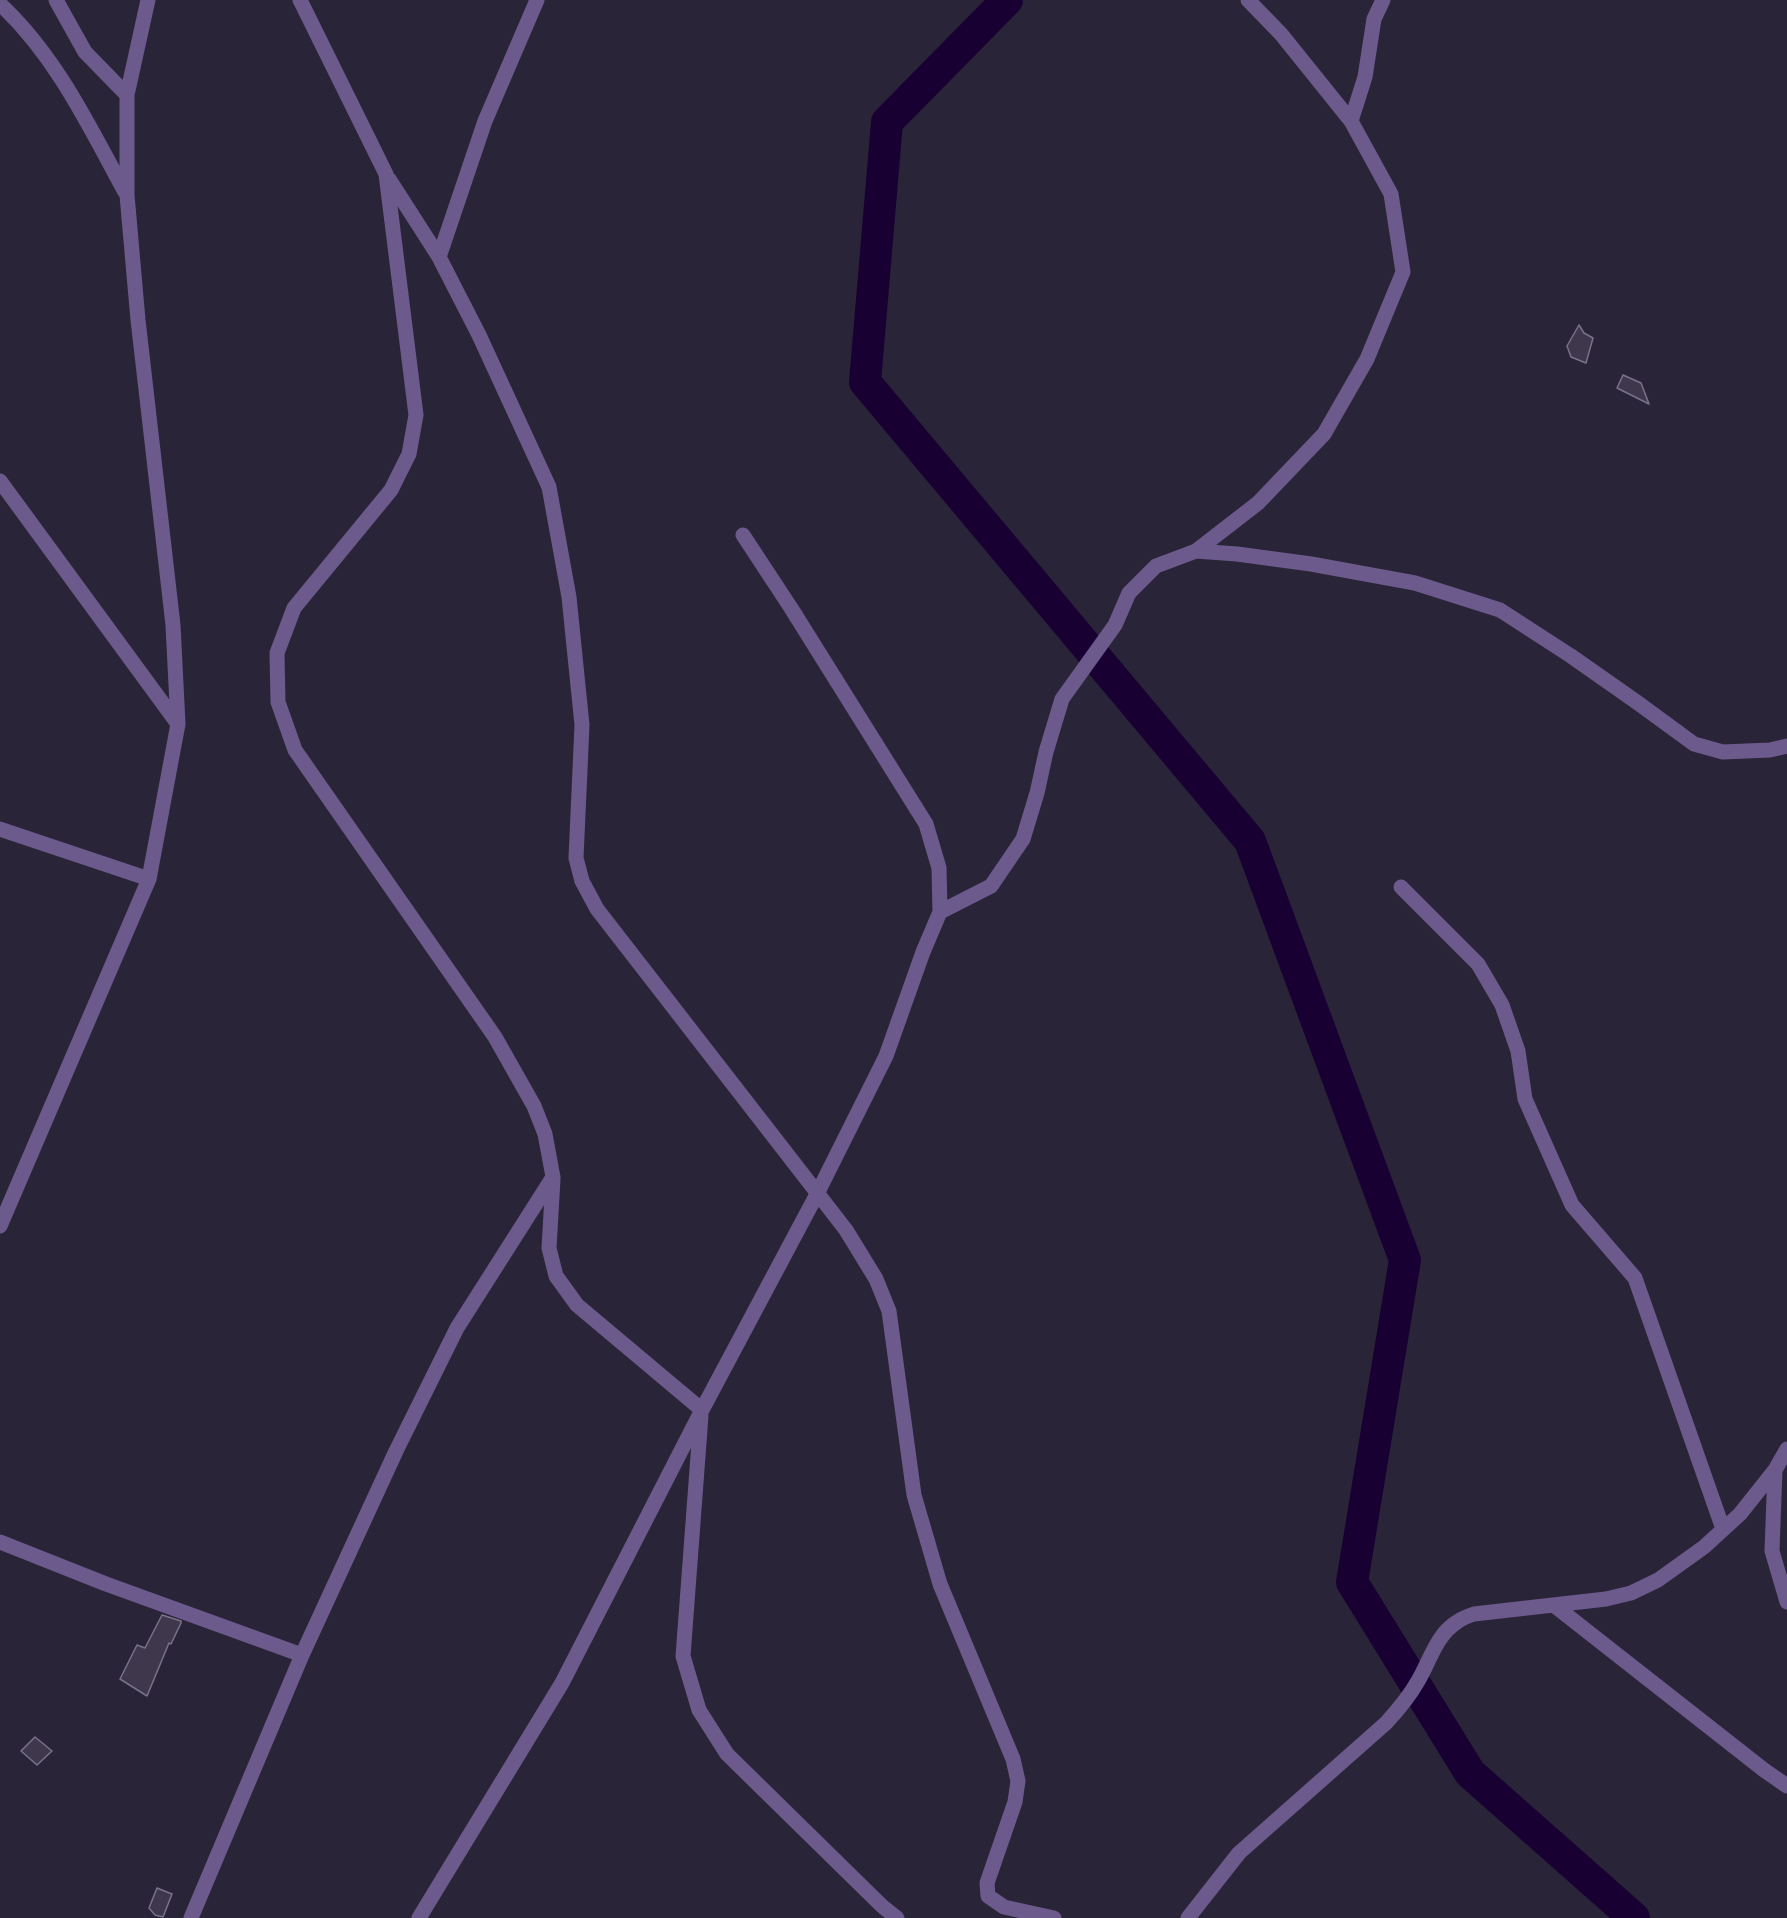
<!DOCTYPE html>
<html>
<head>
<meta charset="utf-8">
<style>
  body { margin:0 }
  canvas { display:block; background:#2a2438 }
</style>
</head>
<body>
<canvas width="1787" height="1918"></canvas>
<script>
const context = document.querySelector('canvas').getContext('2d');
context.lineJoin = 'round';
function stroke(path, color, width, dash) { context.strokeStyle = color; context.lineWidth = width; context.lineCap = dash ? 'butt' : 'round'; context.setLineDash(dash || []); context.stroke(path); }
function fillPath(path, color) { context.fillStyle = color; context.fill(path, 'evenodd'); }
const river = new Path2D(`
  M 1007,0 L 887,122 L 865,382 L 1250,841 L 1405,1260 L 1352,1582 L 1470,1773 L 1634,1918`);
const building = new Path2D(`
  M 1579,325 L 1584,333 L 1593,338 L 1586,363 L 1571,357 L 1567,346 Z
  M 1623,375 L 1641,383 L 1649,404 L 1617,388 Z
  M 162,1615 L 181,1621 L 181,1623 L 171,1644 L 169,1643 L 147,1696 L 120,1679 L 137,1645 L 145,1648 Z
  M 35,1737 L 52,1751 L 37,1765 L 21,1751 Z
  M 157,1888 L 172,1894 L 163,1917 L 155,1915 L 149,1908 Z`);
const minor = new Path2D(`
  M 56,0 L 85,52 L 127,95
  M 0,4 C 56,56 89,126 125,192
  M 1351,121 L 1365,77 L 1374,19 L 1383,0
  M 389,179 L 439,257 L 479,335 L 549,487 L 569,597 L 582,725 L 576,858 L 582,881 L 597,909 L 846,1230 L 876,1279 L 889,1311 L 914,1495 L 940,1584 L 1013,1759 L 1018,1781 L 1015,1802 L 987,1883 L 988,1896 L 1004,1907 L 1054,1918
  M 439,257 L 485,121 L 537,0
  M 0,481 L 178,724
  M 1196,551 L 1258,503 L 1324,434 L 1367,359 L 1403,272 L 1391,194 L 1351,121 L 1281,34 L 1248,0
  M 0,829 L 149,879
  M 1401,887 L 1478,964 L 1502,1005 L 1518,1051 L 1525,1099 L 1572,1205 L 1635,1278 L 1723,1529
  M 940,912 L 991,886 L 1023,839 L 1037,793 L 1046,752 L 1062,699 L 1115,625 L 1129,593 L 1156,566 L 1196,551 L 1237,554 L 1311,564 L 1415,583 L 1500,610 L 1571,656 L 1638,703 L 1694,744 L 1723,752 L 1770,750 L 1787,746
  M 553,1179 L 549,1248 L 556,1276 L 577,1305 L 702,1410
  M 0,1226 L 149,879 L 178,724 L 173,625 L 138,320 L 127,195 L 127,95 L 148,0
  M 701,1416 L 683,1656 L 699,1710 L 727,1754 L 882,1906 L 897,1918
  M 1775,1470 L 1772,1551 L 1787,1602
  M 0,1542 L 106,1584 L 302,1655
  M 1555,1606 L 1764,1770 L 1787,1786
  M 191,1918 L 302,1655 L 396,1451 L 457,1328 L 553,1177 L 545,1134 L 534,1106 L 495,1037 L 295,750 L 278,702 L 277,653 L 294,608 L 391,490 L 409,454 L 416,415 L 386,174 L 300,0
  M 419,1918 L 562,1683 L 702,1410 L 817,1194 L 886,1056 L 923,952 L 940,912 L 939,868 L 926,824 L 791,608 L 743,535
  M 1188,1918 L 1239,1853 L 1386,1723 C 1398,1710 1409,1697 1418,1681 C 1430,1661 1436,1635 1457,1622 C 1462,1618 1468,1616 1474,1614 L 1606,1599 L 1631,1593 L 1658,1580 L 1704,1547 L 1740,1514 L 1775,1470 L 1787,1449`);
stroke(river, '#180033', 32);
fillPath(building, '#3f384d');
stroke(building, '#79728a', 1.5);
stroke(minor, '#6c5a8d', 15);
</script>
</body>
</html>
